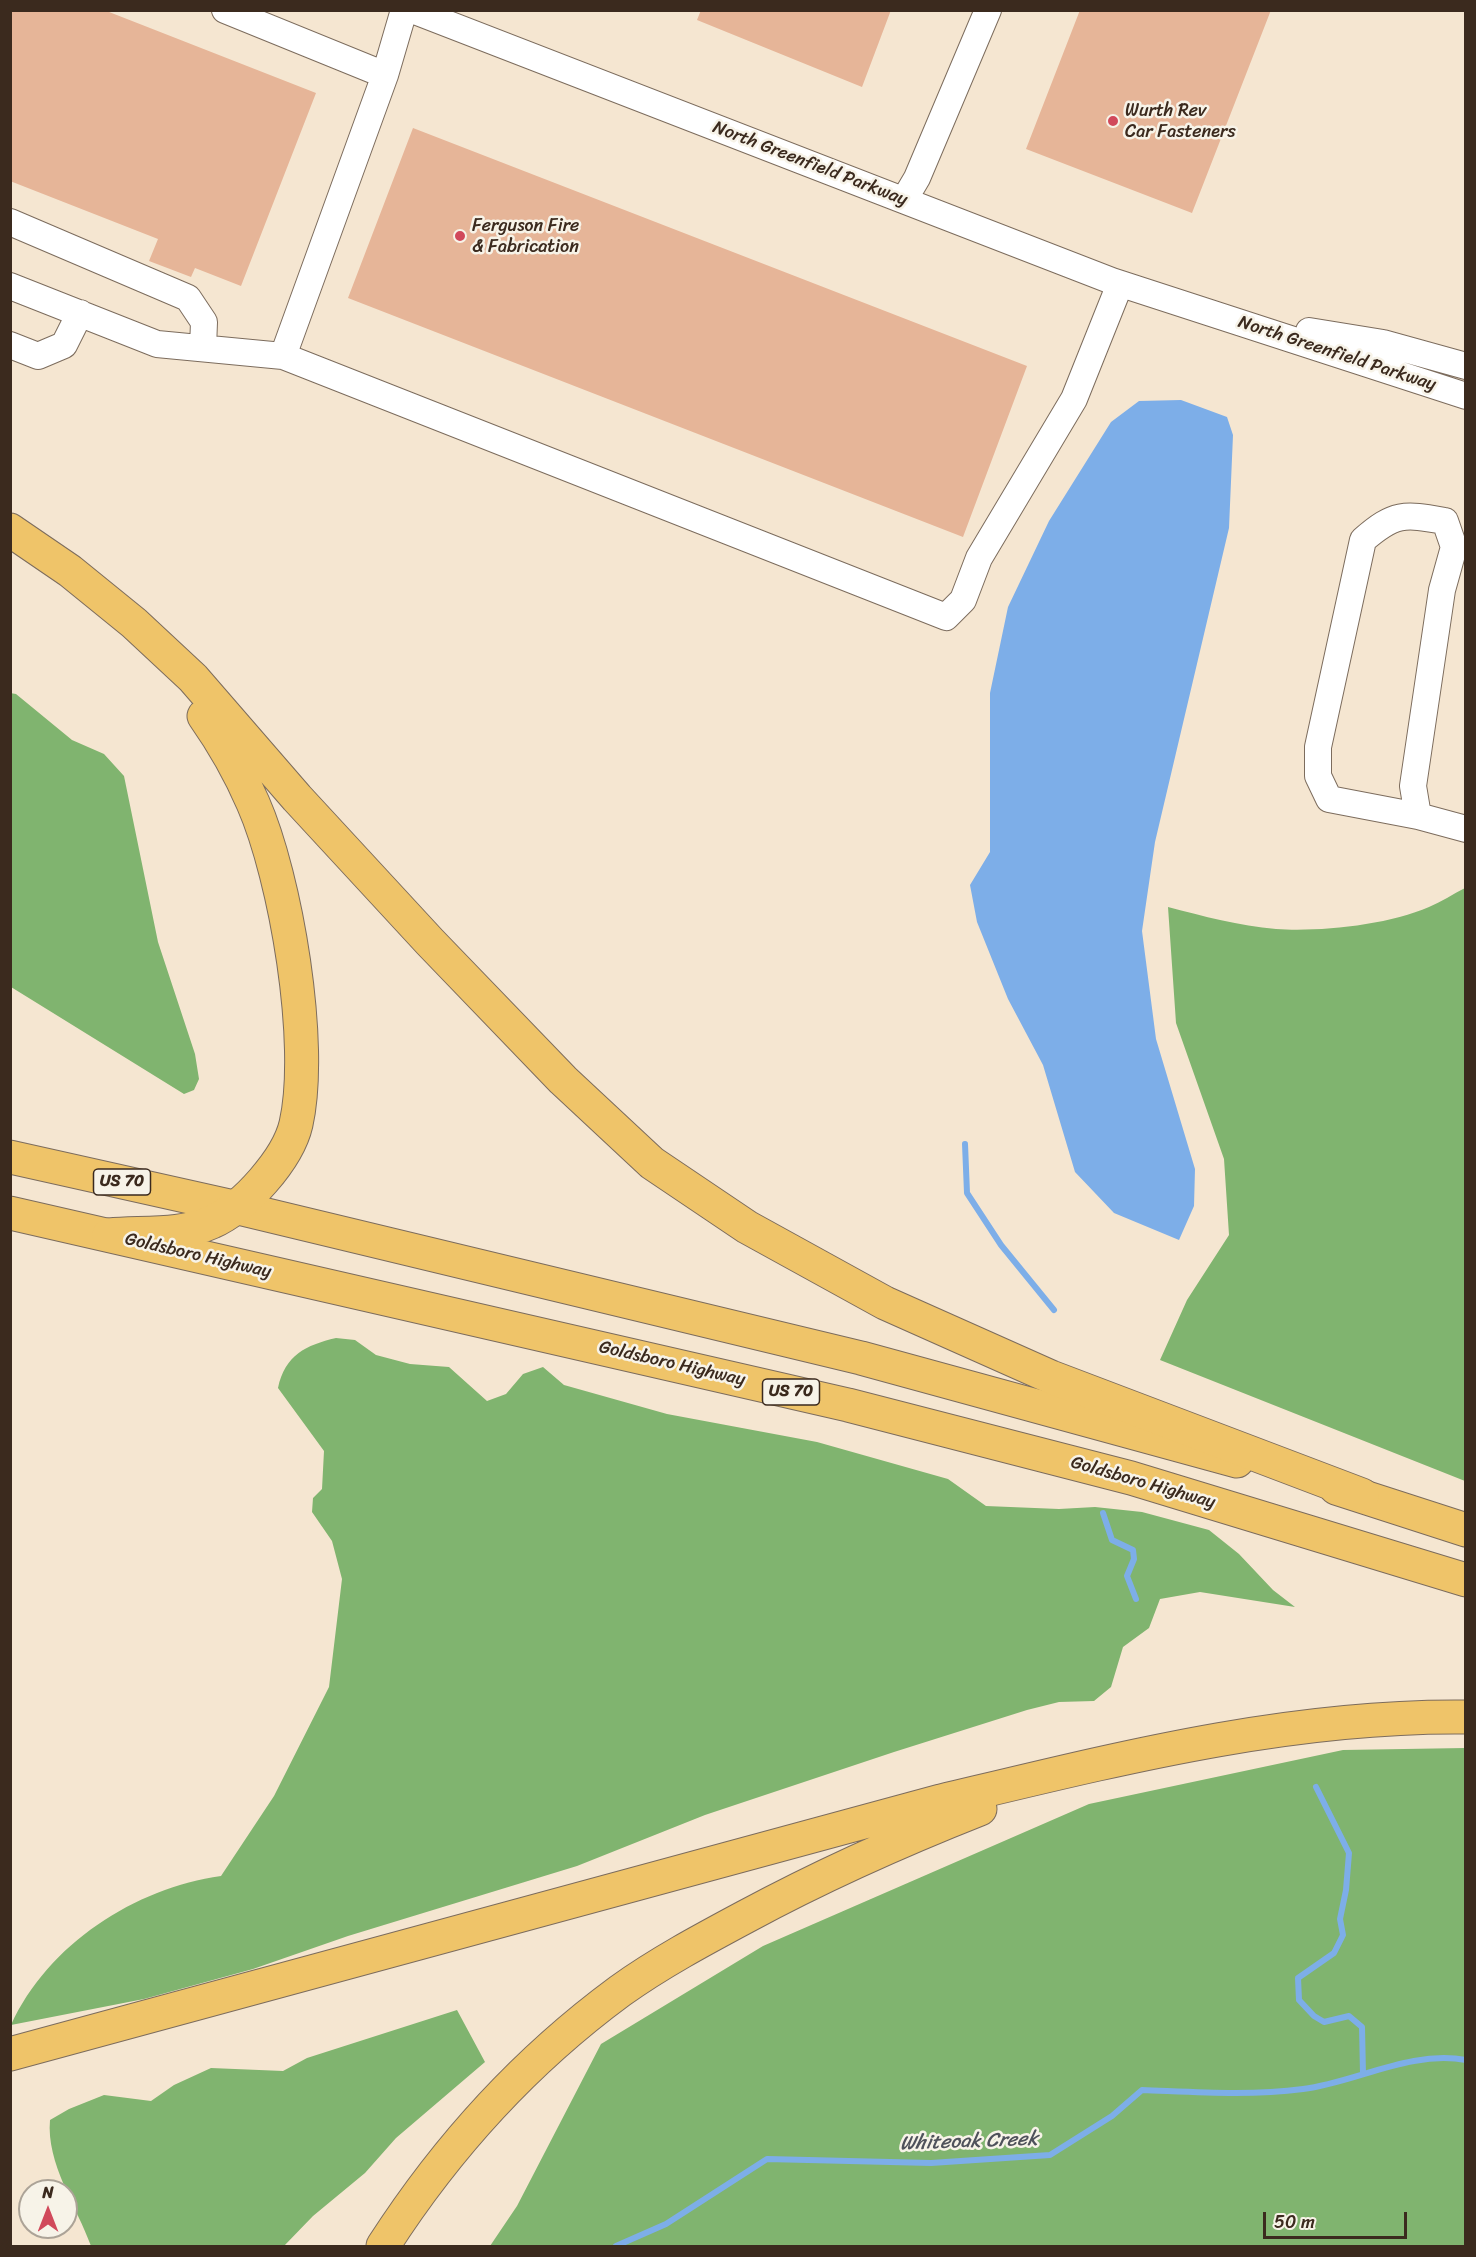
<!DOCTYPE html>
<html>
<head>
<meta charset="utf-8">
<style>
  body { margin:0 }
  #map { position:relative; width:1476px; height:2257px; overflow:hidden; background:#f5e6d1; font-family:Sriracha,sans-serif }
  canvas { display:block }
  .frame { position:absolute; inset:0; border:12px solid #3b2a1e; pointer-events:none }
  .north { position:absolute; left:18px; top:2179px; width:60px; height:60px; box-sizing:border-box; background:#f7f3e8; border:2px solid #aca397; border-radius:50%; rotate:0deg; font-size:16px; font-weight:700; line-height:24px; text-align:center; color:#3b2a1e }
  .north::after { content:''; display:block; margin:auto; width:21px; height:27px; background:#d1495b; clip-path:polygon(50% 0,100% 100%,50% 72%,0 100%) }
  .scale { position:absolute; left:1263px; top:2212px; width:144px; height:27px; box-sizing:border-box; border:3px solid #3b2a1e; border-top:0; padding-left:8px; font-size:18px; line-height:21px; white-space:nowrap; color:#3b2a1e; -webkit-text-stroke:4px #f7f3e8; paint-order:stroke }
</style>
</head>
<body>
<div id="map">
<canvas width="1476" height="2257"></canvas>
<div class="frame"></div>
<div class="north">N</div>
<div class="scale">50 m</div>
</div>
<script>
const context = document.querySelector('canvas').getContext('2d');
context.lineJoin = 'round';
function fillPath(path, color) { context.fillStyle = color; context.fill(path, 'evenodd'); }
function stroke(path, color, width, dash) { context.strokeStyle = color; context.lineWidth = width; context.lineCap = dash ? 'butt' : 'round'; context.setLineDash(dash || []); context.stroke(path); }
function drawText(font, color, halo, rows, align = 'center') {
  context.font = font + ' Sriracha,sans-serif'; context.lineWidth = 5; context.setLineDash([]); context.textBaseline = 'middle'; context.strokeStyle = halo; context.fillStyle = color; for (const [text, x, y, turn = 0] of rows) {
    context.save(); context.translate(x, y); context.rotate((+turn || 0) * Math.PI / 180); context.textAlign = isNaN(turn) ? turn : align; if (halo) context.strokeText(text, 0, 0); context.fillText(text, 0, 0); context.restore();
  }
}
const forest = new Path2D(`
  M 10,693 L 16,694 L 72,740 L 104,754 L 124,776 L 158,942 L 195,1054 L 199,1079 L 194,1090 L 184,1094 L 11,987 Z
  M 1465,888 L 1465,1481 L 1160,1360 L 1187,1300 L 1229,1235 L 1224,1159 L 1176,1023 L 1168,907 C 1203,916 1239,926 1276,929 C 1320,932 1388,925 1429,907 C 1441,902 1453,894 1465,888 Z
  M 336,1338 L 355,1340 L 376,1355 L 410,1364 L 449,1367 L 487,1401 L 506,1394 L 523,1374 L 543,1367 L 564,1385 L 667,1414 L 817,1442 L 948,1479 L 986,1506 L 1059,1509 L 1095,1507 L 1142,1512 L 1209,1530 L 1239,1554 L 1273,1590 L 1295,1607 L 1200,1592 L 1160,1599 L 1149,1628 L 1123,1647 L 1111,1687 L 1094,1701 L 1059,1702 L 1027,1710 L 894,1752 L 705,1815 L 577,1866 L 348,1936 L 253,1969 L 144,1999 L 11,2025 C 48,1944 135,1888 221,1876 L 274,1796 L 329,1687 L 342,1579 L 332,1541 L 312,1512 L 313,1498 L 322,1489 L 324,1451 L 278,1388 C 285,1355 306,1345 336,1338 Z
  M 1465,1748 L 1465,2246 L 490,2246 L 517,2206 L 601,2044 L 763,1946 L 1089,1804 L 1343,1750 Z
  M 457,2010 L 485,2062 L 396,2138 L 365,2173 L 313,2216 L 284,2246 L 91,2246 C 77,2207 46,2163 50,2120 L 69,2109 L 104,2095 L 151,2101 L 174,2085 L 211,2068 L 283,2071 L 307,2058 Z`);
const water = new Path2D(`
  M 1181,400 L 1227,417 L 1233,435 L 1229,528 L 1155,842 L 1142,931 L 1156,1039 L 1195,1169 L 1194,1206 L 1179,1240 L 1114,1213 L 1075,1172 L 1043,1065 L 1008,999 L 977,922 L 970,885 L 990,852 L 990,693 L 1008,607 L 1049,521 L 1111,422 L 1139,401 Z`);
const stream = new Path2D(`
  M 965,1144 L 967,1193 L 1001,1245 L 1054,1310
  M 1103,1513 L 1112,1540 L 1133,1550 L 1134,1559 L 1127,1576 L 1136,1599
  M 1316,1787 L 1349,1853 L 1346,1890 L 1340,1919 L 1343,1935 L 1334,1953 L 1298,1978 L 1299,2000 L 1314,2016 L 1324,2022 L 1349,2016 L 1362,2027 L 1363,2074
  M 616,2246 L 666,2224 L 767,2159 L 931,2163 L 1050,2155 L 1112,2116 L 1142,2090 C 1196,2092 1249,2096 1303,2089 C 1357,2082 1410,2050 1466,2060`);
const building = new Path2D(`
  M 10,10 L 104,10 L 316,93 L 241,286 L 195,268 L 191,277 L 149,261 L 158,239 L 10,181 Z
  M 701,10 L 891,10 L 862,87 L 697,20 Z
  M 1080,10 L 1271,10 L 1192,213 L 1026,149 Z
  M 413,128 L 1027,366 L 963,537 L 348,298 Z`);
const minor = new Path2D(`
  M 225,10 L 385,75
  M 412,10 L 1112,281 L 1466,396
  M 904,200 L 917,178 L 988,10
  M 10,222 L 188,298 L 204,322 L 203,348
  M 10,286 L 157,344 L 283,356 L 946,617 L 963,600 L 979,558 L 1074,399 L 1120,284
  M 1309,331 L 1383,343 L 1466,366
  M 10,345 L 38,356 L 64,345 L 80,313
  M 283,356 L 385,75 L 404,10
  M 1418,816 L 1413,786 L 1442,590 L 1454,547 L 1445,521 C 1404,514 1395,512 1363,540 L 1318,747 L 1318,776 L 1329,799 L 1418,816 L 1466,829`);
const major = new Path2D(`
  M 10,1157 L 234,1207 L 861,1358 L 1237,1461
  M 10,1213 L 848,1405 L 1131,1478 L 1466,1580
  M 1336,1488 L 1466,1530`);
const highway = new Path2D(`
  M 10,530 L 70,571 L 134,623 L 193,678 L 297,798 L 430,942 L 563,1080 L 652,1163 L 747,1227 L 885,1303 L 1051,1377 L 1362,1495
  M 109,1235 C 141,1232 182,1236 212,1222 C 244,1208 288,1159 296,1124 C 314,1044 286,878 253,803 C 240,773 223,743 204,716
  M 10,2054 L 941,1801 C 1113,1760 1287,1715 1466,1717
  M 383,2246 C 446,2148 525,2061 620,1991 C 659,1963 702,1940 745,1917 C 821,1876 899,1841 980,1809`);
const markers = [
  [1113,121,6,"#d1495b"],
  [460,236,6,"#d1495b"]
];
const shields = [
  [122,1182,57],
  [791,1392,57]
];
const shieldNames = [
  ["US 70",122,1182],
  ["US 70",791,1392]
];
const poiNames = [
  ["Wurth Rev",1125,111],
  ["Car Fasteners",1125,132],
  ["Ferguson Fire",472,226],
  ["& Fabrication",472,247]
];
const streetNames = [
  ["North Greenfield Parkway",810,164,21],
  ["North Greenfield Parkway",1337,354,18],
  ["Goldsboro Highway",198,1256,13],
  ["Goldsboro Highway",672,1364,13],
  ["Goldsboro Highway",1143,1483,16]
];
const waterNames = [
  ["Whiteoak Creek",969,2142,-2]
];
fillPath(forest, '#80b46f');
fillPath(water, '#7daee8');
stroke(stream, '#7daee8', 6);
fillPath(building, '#e6b598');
stroke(minor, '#7c6c5d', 28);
stroke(major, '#7c6c5d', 35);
stroke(highway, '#7c6c5d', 35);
stroke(minor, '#fff', 26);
stroke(major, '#efc469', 33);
stroke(highway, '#efc469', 33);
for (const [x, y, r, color] of markers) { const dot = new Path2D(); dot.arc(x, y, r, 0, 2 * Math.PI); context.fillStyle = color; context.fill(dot); stroke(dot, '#f7f3e8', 2); }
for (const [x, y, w] of shields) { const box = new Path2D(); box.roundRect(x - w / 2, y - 13, w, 26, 4.5); context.fillStyle = '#f7f3e8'; context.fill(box); stroke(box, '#3b2a1e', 1.5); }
drawText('bold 16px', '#3b2a1e', null, shieldNames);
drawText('18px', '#3b2a1e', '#f7f3e8', poiNames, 'left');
drawText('18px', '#3b2a1e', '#f7f3e8', streetNames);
drawText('italic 20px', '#4f525b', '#f7f3e8', waterNames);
</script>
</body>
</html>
